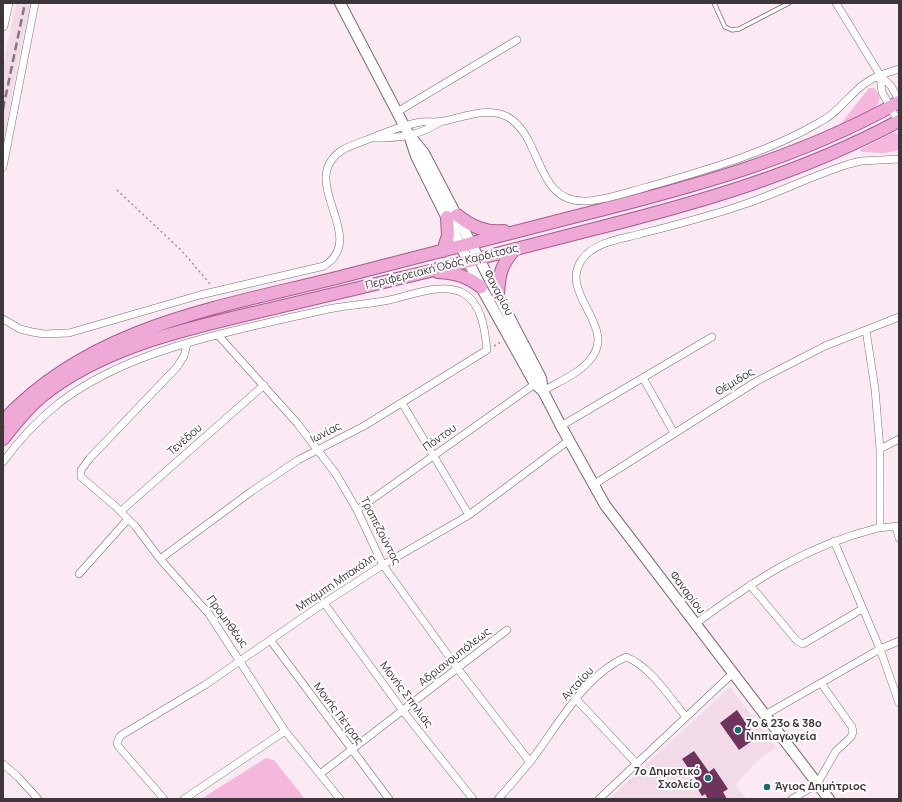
<!DOCTYPE html>
<html>
<head>
<meta charset="utf-8">
<style>
  body { margin:0 }
  #map { position:relative; width:902px; height:802px; overflow:hidden; background:#fbeaf4; font-family:Manrope,sans-serif }
  canvas { display:block }
  .frame { position:absolute; inset:0; border:4px solid #3d363a; pointer-events:none }
</style>
</head>
<body>
<div id="map">
<canvas width="902" height="802"></canvas>
<div class="frame"></div>
</div>
<script>
const context = document.querySelector('canvas').getContext('2d');
context.lineJoin = 'round';
function fillPath(path, color) { context.fillStyle = color; context.fill(path, 'evenodd'); }
function stroke(path, color, width, dash) { context.strokeStyle = color; context.lineWidth = width; context.lineCap = dash ? 'butt' : 'round'; context.setLineDash(dash || []); context.stroke(path); }
function drawText(font, color, halo, rows, align = 'center') {
  context.font = font + ' Manrope,sans-serif'; context.lineWidth = 4; context.setLineDash([]); context.textBaseline = 'middle'; context.strokeStyle = halo; context.fillStyle = color; for (const [text, x, y, turn = 0] of rows) {
    context.save(); context.translate(x, y); context.rotate((+turn || 0) * Math.PI / 180); context.textAlign = isNaN(turn) ? turn : align; if (halo) context.strokeText(text, 0, 0); context.fillText(text, 0, 0); context.restore();
  }
}
const built = new Path2D(`
  M 16,3 L 31,3 L 17,66 L 3,147 L 3,66 Z
  M 730,687 L 776,747 L 756,762 L 735,785 L 747,799 L 609,799 Z`);
const green = new Path2D(`
  M 869,88 L 874,88 C 894,108 854,119 839,126 Z
  M 894,132 L 899,135 L 899,150 L 885,153 L 861,152 L 861,149 Z
  M 266,758 L 274,760 L 305,799 L 201,799 Z`);
const building = new Path2D(`
  M 737,710 L 756,738 L 739,750 L 720,723 Z
  M 694,751 L 709,772 L 714,768 L 728,789 L 723,792 L 727,799 L 708,799 L 705,794 L 702,796 L 696,786 L 699,784 L 682,759 Z`);
const path = new Path2D(`
  M 117,190 L 182,251 L 210,284
  M 494,346 L 501,342`);
const service = new Path2D(`
  M 714,3 L 725,27 L 732,30 L 739,29 L 789,3`);
const minor = new Path2D(`
  M 836,3 L 880,75 L 891,86 L 899,100
  M 880,75 L 882,92 L 899,123
  M 397,112 L 517,40
  M 374,138 C 399,138 419,136 440,122
  M 3,167 L 35,3
  M 3,319 L 20,329 L 32,332 L 44,334 L 69,333 L 200,295 L 324,266 C 371,236 293,180 344,149 C 352,145 361,142 369,139 C 387,132 402,125 421,122 C 428,121 436,123 444,121 C 464,117 492,105 511,119 C 543,142 536,204 587,201 C 607,200 628,192 647,187 C 706,170 767,153 820,122 C 838,113 848,96 864,84 C 875,76 886,73 899,69
  M 866,330 L 875,389 L 880,449 L 880,528
  M 218,335 L 297,423 L 336,474 L 357,510 L 383,565 L 458,669 L 530,762
  M 187,344 L 184,356 L 177,367 L 90,458 L 81,470 L 81,477 L 115,506 L 136,527 L 160,559 L 209,614 L 285,731 L 340,799
  M 643,378 L 674,433
  M 543,391 C 558,382 578,374 589,361 C 620,328 559,295 581,261 C 593,242 621,239 640,234 C 675,225 711,216 745,204 C 780,192 814,175 849,164 L 861,161 L 899,159
  M 402,403 L 469,515
  M 561,426 L 712,337
  M 880,449 L 899,439
  M 3,462 C 19,440 38,420 59,403 C 113,362 181,343 245,328 C 275,321 304,314 334,308 C 350,305 368,304 384,301 C 408,297 438,282 461,292 C 482,302 485,330 487,350 L 364,426 L 298,460 L 252,491 L 160,559
  M 593,485 L 757,381 L 825,346 L 899,317
  M 357,510 L 535,384
  M 121,511 L 264,385
  M 896,527 L 899,538
  M 834,541 L 880,649 L 899,703
  M 79,574 L 128,519
  M 750,585 L 797,641 L 803,644 L 862,609
  M 324,603 L 403,711 L 473,799
  M 695,624 C 755,580 805,546 878,528 C 885,527 892,527 899,526
  M 271,641 L 389,799
  M 576,699 L 637,764
  M 765,715 L 880,649 L 899,641
  M 3,764 L 18,777 L 38,799
  M 320,774 L 507,630
  M 164,799 L 118,746 L 117,743 L 120,736 L 205,685 L 324,603 L 383,565 L 469,515 L 568,441
  M 184,799 L 285,731
  M 498,799 C 509,787 520,774 530,762 C 557,727 584,675 626,657 C 649,665 671,699 686,717
  M 599,799 L 733,673
  M 792,799 L 817,784 L 836,751 L 851,737 L 853,732 L 852,727 L 821,683`);
const tertiary = new Path2D(`
  M 3,26 L 8,3`);
const secondary = new Path2D(`
  M 340,3 L 409,135 L 416,156 L 481,287 L 535,384 L 543,391
  M 409,135 L 424,153 L 541,378 L 543,391 L 561,426 L 605,505 L 829,799`);
const primary = new Path2D(`
  M 457,215 C 471,226 485,233 504,231
  M 443,251 L 448,235 L 447,217
  M 438,272 C 455,273 467,276 481,287
  M 498,295 C 499,274 501,265 515,249
  M 3,421 C 92,325 222,307 344,276 C 421,256 499,236 577,216 C 689,188 798,159 899,102
  M 3,439 C 15,424 27,408 42,396 C 104,346 190,328 266,310 C 319,297 373,285 426,272 C 481,258 535,244 590,230 C 698,203 800,174 899,121`);
const rail = new Path2D(`
  M 3,109 L 25,3`);
const markers = [
  [738,730,4,"#1b686d"],
  [708,778,4,"#1b686d"],
  [767,787,4,"#1b686d"]
];
const streetNames = [
  ["Περιφερειακή Οδός Καρδίτσας",442,267,-14],
  ["Φαναρίου",498,293,62],
  ["Θέμιδος",735,382,-31],
  ["Ιωνίας",326,433,-27],
  ["Πόντου",440,438,-35],
  ["Τενέδου",185,440,-41],
  ["Τραπεζούντος",380,531,63],
  ["Μπάμπη Μπακάλη",336,583,-34],
  ["Φαναρίου",687,593,53],
  ["Προμηθέως",227,622,54],
  ["Αδριανουπόλεως",455,657,-38],
  ["Ανταίου",578,684,-47],
  ["Μονής Σπηλιάς",406,695,53],
  ["Μονής Πέτρας",338,714,53]
];
const poiNames = [
  ["7ο & 23ο & 38ο",746,724],
  ["Νηπιαγωγεία",746,737],
  ["7ο Δημοτικό",700,772,"right"],
  ["Σχολείο",700,785,"right"],
  ["Άγιος Δημήτριος",775,787]
];
fillPath(built, '#f2dae8');
fillPath(green, '#f6b7dd');
fillPath(building, '#6f345b');
stroke(service, '#7b6c75', 5);
stroke(minor, '#7b6c75', 8);
stroke(tertiary, '#7b6c75', 10);
stroke(secondary, '#7b6c75', 12);
stroke(primary, '#a85b8e', 14);
stroke(path, '#9e9299', 1.5, [2, 3]);
stroke(service, '#fff', 3.5);
stroke(minor, '#fff', 7);
stroke(tertiary, '#fff', 9);
stroke(secondary, '#fff', 10);
stroke(primary, '#eea9d7', 12);
stroke(rail, '#83797f', 2.5, [8, 4]);
for (const [x, y, r, color] of markers) { const dot = new Path2D(); dot.arc(x, y, r, 0, 2 * Math.PI); context.fillStyle = color; context.fill(dot); stroke(dot, '#fdfdfd', 1.5); }
drawText('11px', '#3d363a', '#fdfdfd', streetNames);
drawText('bold 11px', '#3d363a', '#fdfdfd', poiNames, 'left');
</script>
</body>
</html>
